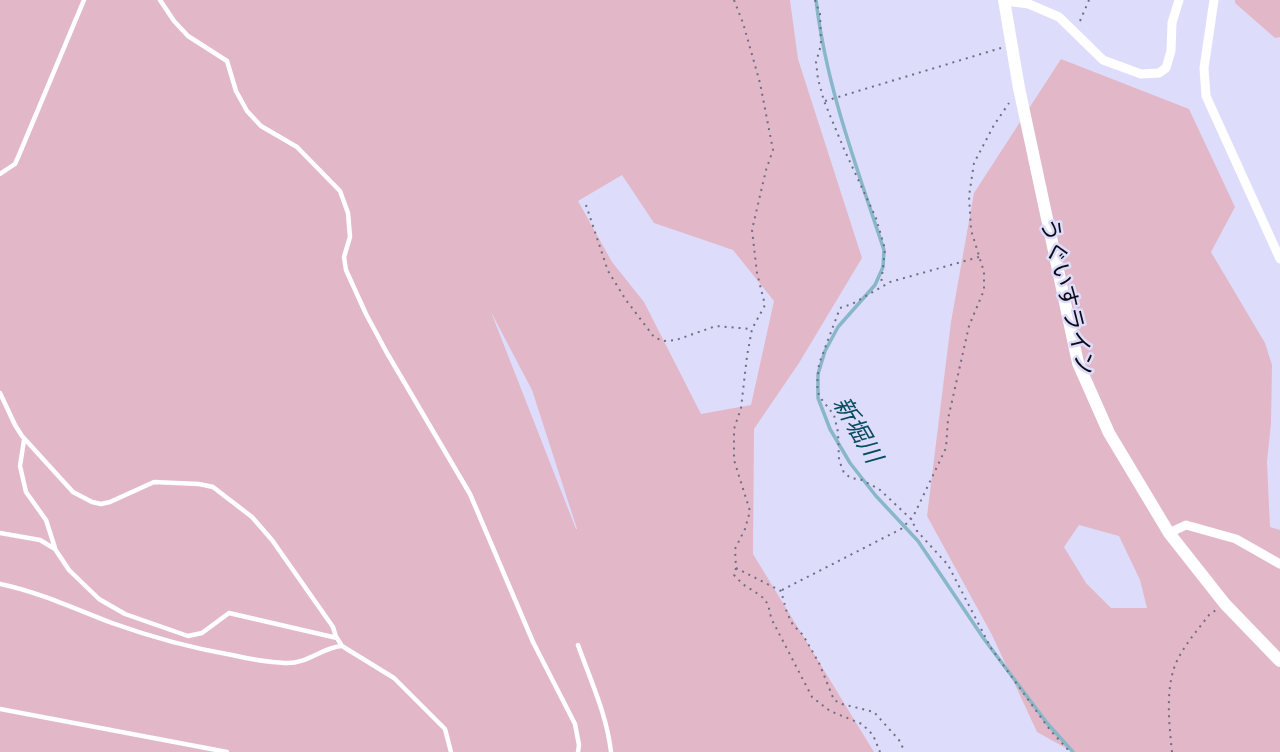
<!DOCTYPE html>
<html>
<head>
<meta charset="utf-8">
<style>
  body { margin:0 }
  canvas { display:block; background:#dedcfb }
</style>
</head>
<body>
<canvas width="1280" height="752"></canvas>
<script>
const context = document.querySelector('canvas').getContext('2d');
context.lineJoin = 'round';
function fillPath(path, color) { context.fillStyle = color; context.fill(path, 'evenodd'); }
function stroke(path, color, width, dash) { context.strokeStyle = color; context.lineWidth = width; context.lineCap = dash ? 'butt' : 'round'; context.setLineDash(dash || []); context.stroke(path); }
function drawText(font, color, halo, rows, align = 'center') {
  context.font = font + ' Quicksand,"Noto Sans JP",sans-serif'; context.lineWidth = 5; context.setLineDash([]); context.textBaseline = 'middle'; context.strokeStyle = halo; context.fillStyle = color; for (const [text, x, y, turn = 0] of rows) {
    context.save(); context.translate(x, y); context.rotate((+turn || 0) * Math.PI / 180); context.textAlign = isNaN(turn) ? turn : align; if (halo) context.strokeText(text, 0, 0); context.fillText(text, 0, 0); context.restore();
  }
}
const green = new Path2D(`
  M 0,0 L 790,0 L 798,59 L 862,258 L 799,363 L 754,429 L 753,554 L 874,752 L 0,752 ZM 622,175 L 654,223 L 733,250 L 774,301 L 751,405 L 701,414 L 644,302 L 612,262 L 578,201 ZM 491,312 L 532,390 L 577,529 L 576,529 Z
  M 1235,0 L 1280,0 L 1280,37 L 1275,38 L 1235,3 Z
  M 1061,59 L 1189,109 L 1235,207 L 1211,252 L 1265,343 L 1272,365 L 1271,423 L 1267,462 L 1270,527 L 1280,530 L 1280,752 L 1073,752 L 1037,732 L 992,635 L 927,516 L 951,322 L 974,193 ZM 1079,525 L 1119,536 L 1140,580 L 1147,608 L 1111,608 L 1086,583 L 1064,547 Z`);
const stream = new Path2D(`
  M 816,0 C 826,86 857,168 884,250 L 883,267 L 875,285 L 838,327 L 825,351 L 818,374 L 818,398 L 830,429 L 850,463 L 876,496 L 918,541 L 984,639 L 1047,723 L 1073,752`);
const path = new Path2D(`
  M 734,0 L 743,23 L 760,83 L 773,150 L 766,170 L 752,230 L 757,273 L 765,305 L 752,329 L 747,356 L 741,408 L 734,429 L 734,460 L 750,511 L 745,529 L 735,549 L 736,568 L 781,591 L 787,613 L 793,625 L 803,635 L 819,663 L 834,700 L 842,704 L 874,712 L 899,740 L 905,752
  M 815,0 L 820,14 L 821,45 L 816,62 L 818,79 L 824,101 L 844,149 L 876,218 L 885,249 L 881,285
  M 1080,21 L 1089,0
  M 825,101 L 1001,48
  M 586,205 L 608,271 L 626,300 L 654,337 L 663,341 L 676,340 L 716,326 L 751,329
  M 979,257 L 890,282 L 852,304 L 840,308 L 819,364 L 817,385 L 819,396 L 834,415 L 838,432 L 839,460 L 844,473 L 851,478 L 862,480 L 879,489 L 911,519 L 917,531 L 948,565 L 991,648 L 1050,730 L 1070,752
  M 736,568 L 734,575 C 738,579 742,584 747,587 C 763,597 768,598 771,618 L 812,697 L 830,711 L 862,724 L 873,735 L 880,752
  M 782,590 L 901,529 L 913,517 L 946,448 L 948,419 L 969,326 L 984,290 L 984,272 L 971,230 L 969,196 L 974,163 L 994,125 L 1009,103
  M 1172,752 C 1169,722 1164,682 1180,655 C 1188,641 1199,628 1209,615 L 1216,610`);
const lane = new Path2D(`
  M 160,0 L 174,21 L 188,36 L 227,61 L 236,91 L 247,111 L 261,126 L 297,147 L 340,191 L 348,213 L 350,237 L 344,257 L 346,270 L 366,314 L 387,353 L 470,494 L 533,642 L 575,724 L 579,745 L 578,752
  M 0,174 L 15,164 L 19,155 L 84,0
  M 0,393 L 15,425 L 22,436 L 73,492 L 92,502 L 101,504 L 110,502 L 154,482 L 199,484 L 213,487 L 252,517 L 272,540 L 333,627 L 336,637
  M 24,440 L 20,466 L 26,492 L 46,520 L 55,548
  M 0,533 L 40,540 L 55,549 L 69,570 L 99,599 L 125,614 L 188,636 L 202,633 L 229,613 L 337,638 L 342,646 L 394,678 L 445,729 L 451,752
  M 0,584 C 39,592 75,609 112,623 C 151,637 191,648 232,655 C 249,659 267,662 285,663 C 308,664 321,648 341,646
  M 578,645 C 590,679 607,715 611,752
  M 0,709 L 227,752`);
const street = new Path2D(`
  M 1214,0 L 1204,68 L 1206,96 L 1280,259
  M 1005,1 L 1029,4 L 1059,17 L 1103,60 L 1141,74 L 1159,73 L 1166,68 L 1171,51 L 1172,23 L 1179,0
  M 1169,533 L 1186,525 L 1236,539 L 1280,564`);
const secondary = new Path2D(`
  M 1004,0 L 1019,88 L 1078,363 L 1109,433 L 1169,533 L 1225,604 L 1280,661`);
const streetNames = [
  ["うぐいすライン",1067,297,76]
];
const waterNames = [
  ["新堀川",857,430,60]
];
fillPath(green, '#e2b8c8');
stroke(stream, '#88b7c9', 3.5);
stroke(path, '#6e6d81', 2, [2, 5]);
stroke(lane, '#fff', 4.5);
stroke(street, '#fff', 9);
stroke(secondary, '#fff', 12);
drawText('23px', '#0c0b15', '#dedcfb', streetNames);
drawText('italic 24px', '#084c5f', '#dedcfb', waterNames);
</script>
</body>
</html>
